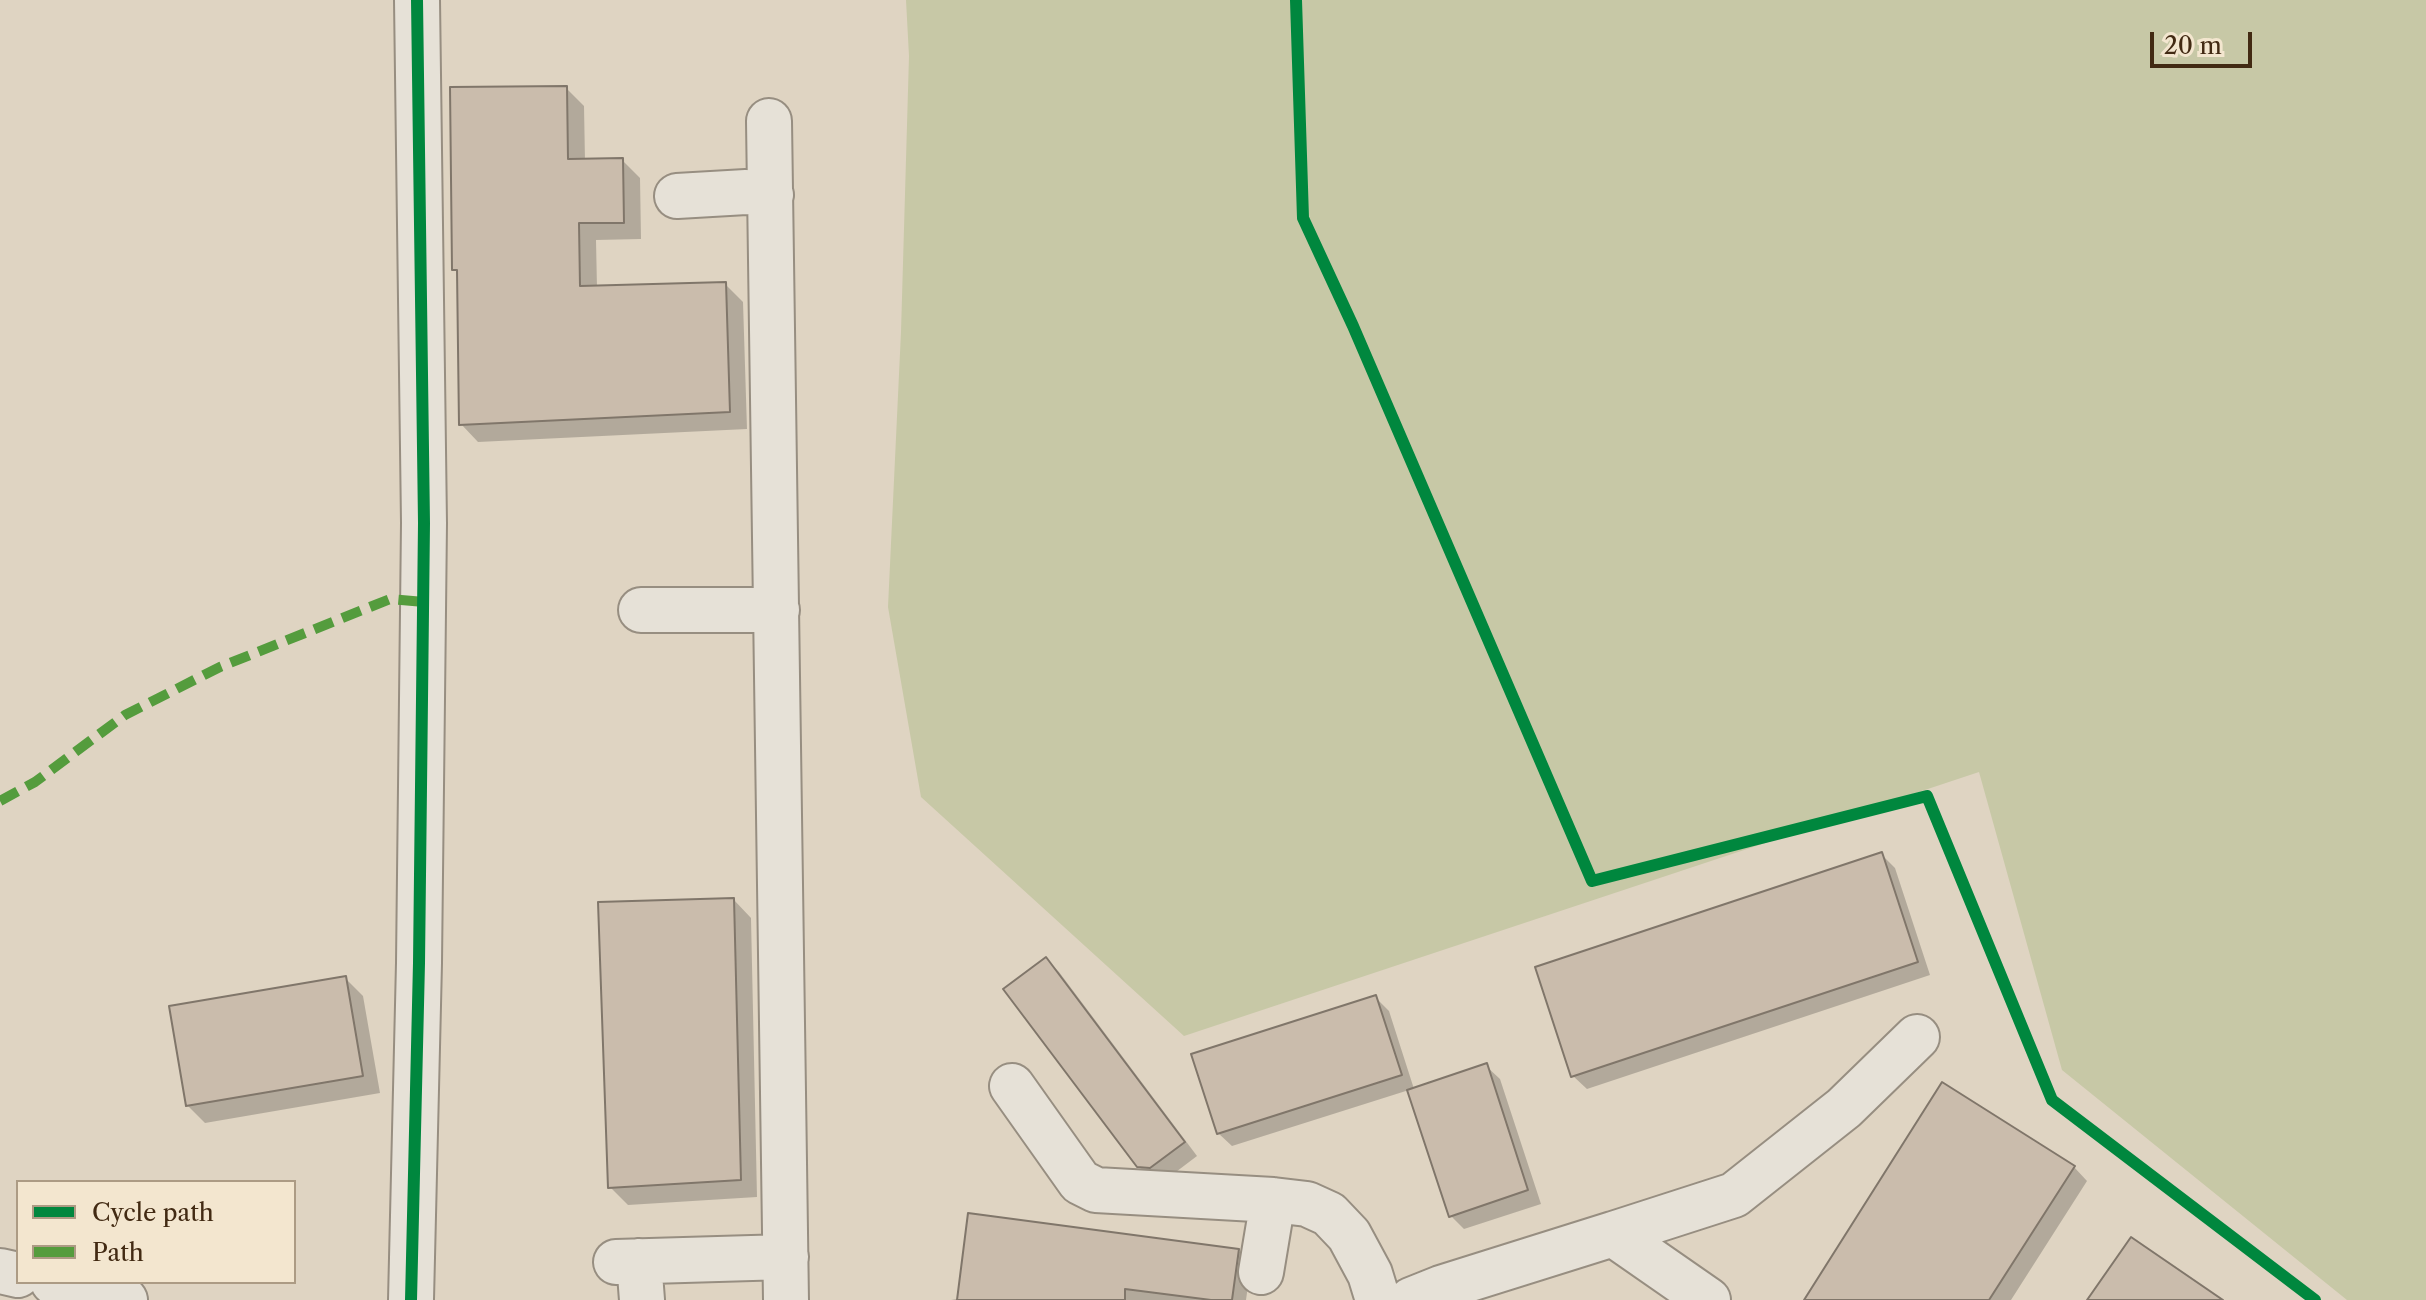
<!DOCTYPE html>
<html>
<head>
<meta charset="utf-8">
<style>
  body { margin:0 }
  #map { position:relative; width:2426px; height:1300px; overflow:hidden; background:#dfd4c2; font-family:"Libre Caslon Text",serif }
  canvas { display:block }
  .legend { position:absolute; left:16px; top:1180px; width:280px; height:104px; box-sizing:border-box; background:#f3e6cf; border:2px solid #ac9b84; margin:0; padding:10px 14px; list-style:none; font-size:24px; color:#422a13 }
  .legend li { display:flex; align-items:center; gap:16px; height:40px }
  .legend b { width:40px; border:2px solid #ac9b84 }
  .scale { position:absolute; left:2150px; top:32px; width:102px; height:36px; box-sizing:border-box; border:4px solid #422a13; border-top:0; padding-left:10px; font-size:24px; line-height:28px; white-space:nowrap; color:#422a13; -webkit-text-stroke:6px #f3e6cf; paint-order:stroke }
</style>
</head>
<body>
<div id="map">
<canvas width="2426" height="1300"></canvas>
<ul class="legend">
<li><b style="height:10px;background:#00873e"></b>Cycle path</li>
<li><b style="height:10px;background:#549c3d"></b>Path</li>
</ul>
<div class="scale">20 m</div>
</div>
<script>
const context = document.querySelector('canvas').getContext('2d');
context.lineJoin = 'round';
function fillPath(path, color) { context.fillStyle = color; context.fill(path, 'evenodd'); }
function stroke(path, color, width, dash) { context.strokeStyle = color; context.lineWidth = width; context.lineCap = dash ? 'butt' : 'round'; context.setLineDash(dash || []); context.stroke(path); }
const green = new Path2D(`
  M 906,0 L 2426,0 L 2426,1300 L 2347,1300 L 2062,1070 L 1979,772 L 1184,1036 L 921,797 L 888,607 L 901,332 L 909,56 Z`);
const shadow = new Path2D(`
  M 566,88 L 584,106 L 585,161 L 622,160 L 640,178 L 641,239 L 596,240 L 597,288 L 725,284 L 743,302 L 747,429 L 478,442 L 461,424 L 459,274 L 454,269 Z
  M 1881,854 L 1895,868 L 1930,975 L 1587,1089 L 1573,1076 Z
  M 734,900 L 751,918 L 757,1197 L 628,1205 L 610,1187 Z
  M 1046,959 L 1059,972 L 1197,1156 L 1164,1181 L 1152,1180 L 1138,1166 Z
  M 345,978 L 363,996 L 380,1093 L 205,1123 L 187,1105 Z
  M 1376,998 L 1389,1011 L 1414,1089 L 1486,1066 L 1500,1079 L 1541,1204 L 1464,1229 L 1451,1216 L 1409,1090 L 1232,1146 L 1218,1133 Z
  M 2074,1167 L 2087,1181 L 2011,1300 L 1806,1300 Z
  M 1238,1250 L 1251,1264 L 1246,1300 L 951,1300 Z`);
const building = new Path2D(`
  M 567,86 L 568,159 L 623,158 L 624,223 L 579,223 L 580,286 L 726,282 L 730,412 L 459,425 L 457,270 L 452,270 L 450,87 Z
  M 1882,852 L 1918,962 L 1571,1077 L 1535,967 Z
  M 734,898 L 741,1180 L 608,1188 L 598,902 Z
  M 1046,957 L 1185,1142 L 1150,1168 L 1137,1167 L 1003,989 Z
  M 346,976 L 363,1076 L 186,1106 L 169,1006 Z
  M 1376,995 L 1402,1075 L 1217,1134 L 1191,1054 Z
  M 1487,1063 L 1528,1190 L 1449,1217 L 1407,1090 Z
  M 1942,1082 L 2075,1166 L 1989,1300 L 1804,1300 Z
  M 968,1213 L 1239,1249 L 1232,1300 L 1211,1300 L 1125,1289 L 1125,1300 L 957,1300 Z
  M 2131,1237 L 2223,1300 L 2087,1300 Z`);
const minor = new Path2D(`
  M 769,121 L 786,1300
  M 677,196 L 746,192 L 771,195
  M 641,610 L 777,610
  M 1012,1086 L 1080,1182 L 1096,1190 L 1273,1200 L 1307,1204 L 1329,1214 L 1349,1235 L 1370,1274 L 1378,1300
  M 1613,1234 L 1734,1195 L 1844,1108 L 1917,1037
  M 639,1261 L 642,1300
  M 616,1262 L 786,1257
  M 0,1271 L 18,1275
  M 1261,1272 L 1273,1200
  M 53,1282 L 125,1300
  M 411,1300 L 419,963 L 424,523 L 417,0
  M 1411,1300 L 1441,1288 L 1613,1234 L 1708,1300`);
const quiet = new Path2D(`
  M 0,801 L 35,782 L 125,715 L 220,667 L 390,599 L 423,602`);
const cycleway = new Path2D(`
  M 1296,0 L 1303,218 L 1353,326 L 1592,881 L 1927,796 L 2052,1100 L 2315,1300
  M 411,1300 L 419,963 L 424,523 L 417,0`);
fillPath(green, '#c7c8a6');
fillPath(shadow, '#0003');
fillPath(building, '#cabcac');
stroke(building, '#80766a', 2);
stroke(minor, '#978e81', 48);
stroke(minor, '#e6e1d7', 44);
stroke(quiet, '#549c3d', 10, [20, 10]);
stroke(cycleway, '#00873e', 12);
</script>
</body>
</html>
